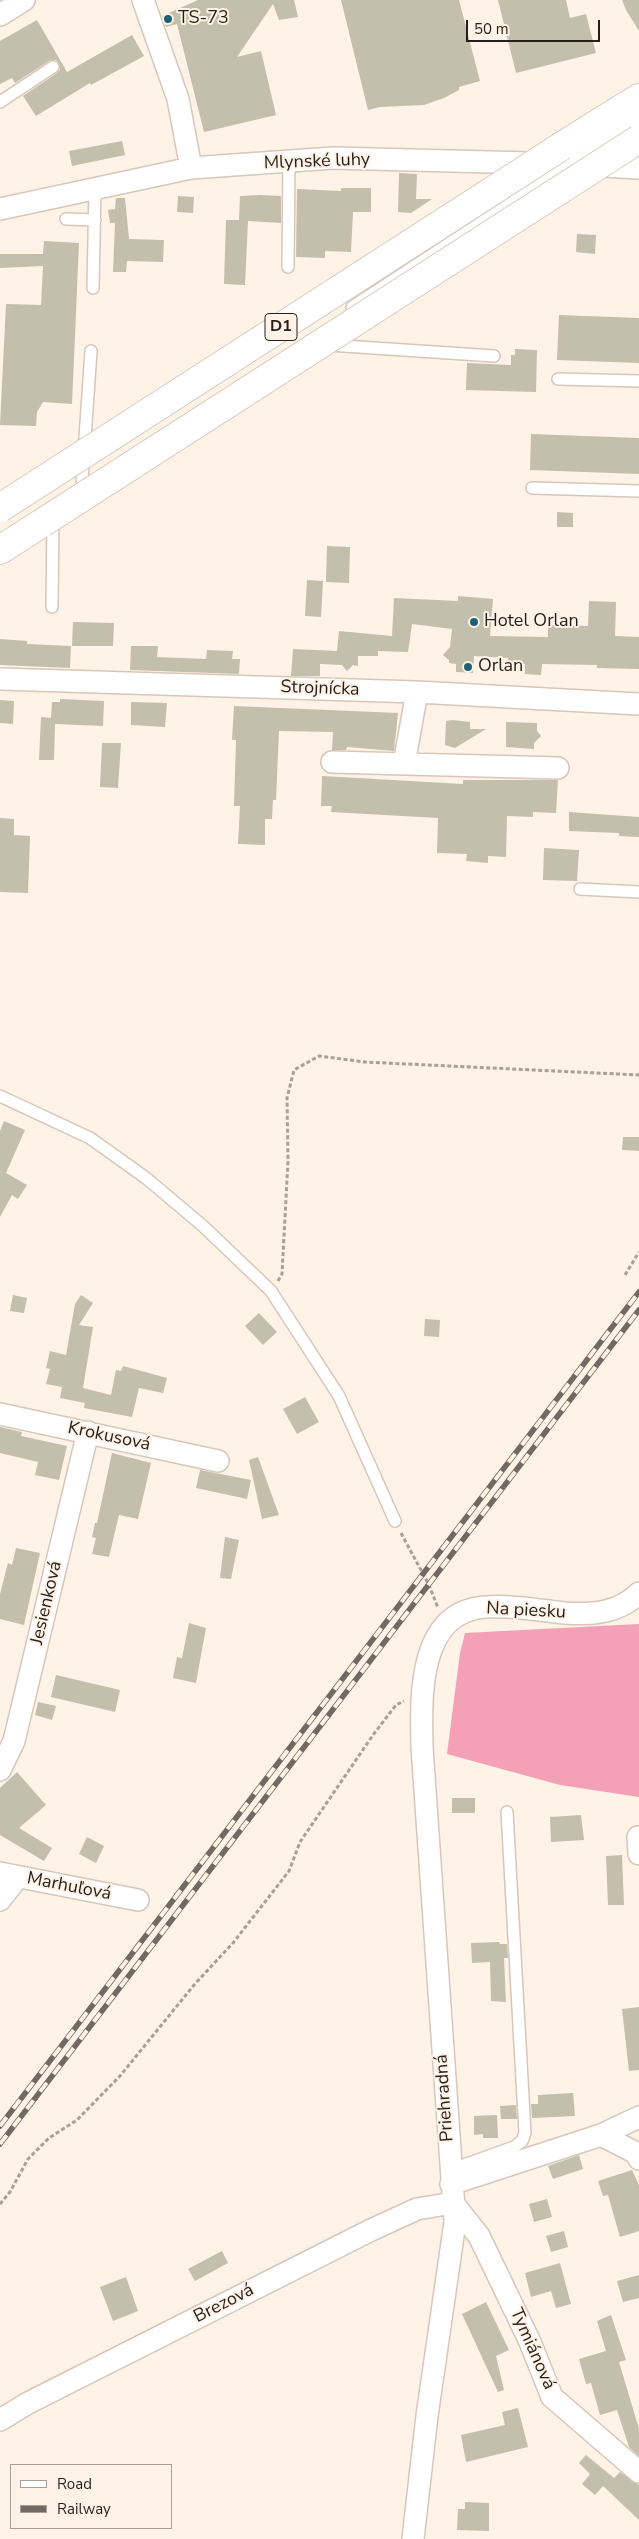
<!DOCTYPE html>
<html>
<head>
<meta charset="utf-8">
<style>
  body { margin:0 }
  #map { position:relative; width:639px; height:2539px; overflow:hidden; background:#fff2e6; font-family:"Nunito Sans",sans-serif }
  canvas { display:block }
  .legend { position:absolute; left:10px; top:2464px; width:162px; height:65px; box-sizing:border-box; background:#fff2e6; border:1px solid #a89e94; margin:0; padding:6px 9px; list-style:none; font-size:15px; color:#251f1a }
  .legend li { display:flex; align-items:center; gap:10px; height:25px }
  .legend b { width:25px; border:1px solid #a89e94 }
  .scale { position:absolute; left:466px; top:20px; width:134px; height:22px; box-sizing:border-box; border:2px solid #251f1a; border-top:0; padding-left:6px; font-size:15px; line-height:18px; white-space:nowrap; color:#251f1a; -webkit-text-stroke:4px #fff2e6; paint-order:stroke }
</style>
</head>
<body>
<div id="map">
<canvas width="639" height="2539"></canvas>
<ul class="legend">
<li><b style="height:6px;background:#fff"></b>Road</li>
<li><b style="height:6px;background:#726962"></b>Railway</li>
</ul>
<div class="scale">50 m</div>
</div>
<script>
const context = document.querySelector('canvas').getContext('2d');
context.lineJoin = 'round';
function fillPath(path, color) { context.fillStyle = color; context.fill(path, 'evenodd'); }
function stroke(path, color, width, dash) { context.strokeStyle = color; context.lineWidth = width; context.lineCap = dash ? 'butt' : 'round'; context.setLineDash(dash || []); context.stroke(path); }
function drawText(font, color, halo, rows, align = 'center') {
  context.font = font + ' "Nunito Sans",sans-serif'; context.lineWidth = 4; context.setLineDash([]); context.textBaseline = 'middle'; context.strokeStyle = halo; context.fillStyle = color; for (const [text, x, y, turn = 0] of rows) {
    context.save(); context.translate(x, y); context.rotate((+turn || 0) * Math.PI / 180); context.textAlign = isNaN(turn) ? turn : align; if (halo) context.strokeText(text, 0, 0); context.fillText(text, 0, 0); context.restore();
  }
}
const forest = new Path2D(`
  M 639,1624 L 639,1797 L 560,1785 L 447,1754 L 460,1653 L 465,1633 Z`);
const building = new Path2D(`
  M 198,0 L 294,0 L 298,17 L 279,20 L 273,4 L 237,57 L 261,51 L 276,115 L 204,132 L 177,24 L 166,27 L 162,16 Z
  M 341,0 L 459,0 L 480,81 L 459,87 L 459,90 L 444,98 L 424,105 L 380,107 L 368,110 Z
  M 498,0 L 566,0 L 570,18 L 586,14 L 596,53 L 516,73 Z
  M 622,0 L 639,0 L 639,31 L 626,10 Z
  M 37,20 L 67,72 L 132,35 L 144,56 L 91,85 L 90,83 L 36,116 L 23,96 L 57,73 L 60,70 L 59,63 L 56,60 L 49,61 L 15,83 L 12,78 L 0,84 L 0,41 Z
  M 122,141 L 125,155 L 72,166 L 69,151 Z
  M 399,173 L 417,174 L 416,199 L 432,199 L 411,213 L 398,212 Z
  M 341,188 L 371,188 L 371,212 L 353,212 L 351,252 L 325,251 L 325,258 L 296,257 L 297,189 L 341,191 Z
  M 260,195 L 281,196 L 281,223 L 248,221 L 245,285 L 224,284 L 226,220 L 239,220 L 240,196 Z
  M 178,196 L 194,197 L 193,213 L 177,212 Z
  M 116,198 L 125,198 L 129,239 L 164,240 L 163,262 L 127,261 L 126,272 L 113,272 L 115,223 L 110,223 L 108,210 L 115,209 Z
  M 577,234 L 596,235 L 595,254 L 576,252 Z
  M 44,241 L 79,243 L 72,404 L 43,402 L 37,412 L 36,426 L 0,425 L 6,304 L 41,305 L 43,266 L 0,268 L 0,254 L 43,254 Z
  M 559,315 L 639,318 L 639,363 L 557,360 Z
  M 515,349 L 537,350 L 536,392 L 466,390 L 467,363 L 511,365 L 511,355 L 515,355 Z
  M 531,434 L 639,438 L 639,474 L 530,470 Z
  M 557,512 L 573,513 L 573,527 L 557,527 Z
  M 327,546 L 350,547 L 349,583 L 326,582 Z
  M 307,580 L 323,581 L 321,617 L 305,616 Z
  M 458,596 L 493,599 L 490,636 L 548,637 L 548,625 L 588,626 L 589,601 L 616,602 L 615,636 L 639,637 L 639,669 L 597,668 L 597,665 L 542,664 L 541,675 L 525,674 L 525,664 L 508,664 L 508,658 L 474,656 L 473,673 L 456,672 L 456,664 L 449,663 L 449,660 L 443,655 L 450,647 L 452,629 L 412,624 L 408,652 L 378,651 L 378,656 L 358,656 L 358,666 L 353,665 L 347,671 L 342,665 L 320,664 L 320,676 L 291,676 L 293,649 L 337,651 L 339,631 L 392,636 L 394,598 L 458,601 Z
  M 73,622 L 114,623 L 113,646 L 72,646 Z
  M 0,639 L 27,641 L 27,644 L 71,646 L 70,668 L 0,665 Z
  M 131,646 L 158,646 L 157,657 L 206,659 L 207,650 L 233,651 L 232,659 L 240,659 L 239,674 L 130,670 Z
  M 60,699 L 104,701 L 103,726 L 55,724 L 54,760 L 39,760 L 41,717 L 51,718 L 52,702 L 60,702 Z
  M 0,700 L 14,701 L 13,724 L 0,723 Z
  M 131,702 L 167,703 L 165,727 L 131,725 Z
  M 234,706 L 398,713 L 394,751 L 347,747 L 346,750 L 332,750 L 333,732 L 279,731 L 276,800 L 273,800 L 272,819 L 265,819 L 265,845 L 238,844 L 240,806 L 234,806 L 236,740 L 232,740 Z
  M 452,720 L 470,722 L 470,729 L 486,729 L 455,748 L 445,745 L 446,721 Z
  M 506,722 L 537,723 L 537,731 L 541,736 L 534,743 L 534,749 L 506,747 Z
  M 102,743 L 121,743 L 118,788 L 100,787 Z
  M 322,776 L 463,784 L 463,780 L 558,780 L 556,813 L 533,812 L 533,817 L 507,816 L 506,857 L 488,856 L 488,863 L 466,861 L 467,854 L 437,853 L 438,818 L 331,812 L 332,806 L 321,806 Z
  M 569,812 L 639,817 L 639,837 L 619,836 L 619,833 L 569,831 Z
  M 0,818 L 14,819 L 14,835 L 30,836 L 28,893 L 0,892 Z
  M 544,848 L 579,850 L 577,881 L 543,880 Z
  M 4,1121 L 25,1130 L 6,1173 L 27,1185 L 18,1199 L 12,1195 L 0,1217 L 0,1131 Z
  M 623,1137 L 639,1137 L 639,1151 L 622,1150 Z
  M 13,1295 L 27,1298 L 24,1313 L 10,1311 Z
  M 81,1295 L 93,1303 L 79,1325 L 93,1327 L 83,1388 L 111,1395 L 116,1370 L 121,1371 L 123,1366 L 167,1378 L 163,1393 L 139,1388 L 132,1417 L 84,1408 L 85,1403 L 60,1398 L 62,1387 L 46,1384 L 50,1369 L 46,1368 L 50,1351 L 66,1355 L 75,1304 Z
  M 259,1313 L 277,1332 L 263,1345 L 245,1326 Z
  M 425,1319 L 440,1320 L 439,1337 L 424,1336 Z
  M 305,1397 L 319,1422 L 297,1434 L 283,1409 Z
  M 0,1427 L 22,1432 L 21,1436 L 67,1446 L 59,1480 L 35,1475 L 38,1462 L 0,1453 Z
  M 112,1453 L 151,1463 L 138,1519 L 119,1515 L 109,1557 L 92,1554 L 96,1538 L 92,1537 L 95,1523 L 97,1523 Z
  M 258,1457 L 279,1515 L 262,1519 L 249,1460 Z
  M 200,1470 L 251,1480 L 247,1499 L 196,1488 Z
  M 225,1537 L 239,1540 L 231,1579 L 220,1578 Z
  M 16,1548 L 40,1553 L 24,1625 L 0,1619 L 0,1594 L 8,1563 L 12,1565 Z
  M 189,1623 L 206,1628 L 196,1683 L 173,1678 L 177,1657 L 182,1658 Z
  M 56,1675 L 120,1690 L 115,1712 L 51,1697 Z
  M 38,1702 L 56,1706 L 52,1720 L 35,1715 Z
  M 17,1772 L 46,1805 L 19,1828 L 52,1848 L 44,1861 L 0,1835 L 0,1788 Z
  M 452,1798 L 475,1798 L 475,1813 L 452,1813 Z
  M 581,1815 L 584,1840 L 551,1842 L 550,1817 Z
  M 87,1837 L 104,1846 L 96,1863 L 79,1854 Z
  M 622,1855 L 624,1905 L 608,1905 L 606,1856 Z
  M 499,1942 L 500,1944 L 507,1944 L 508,1958 L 504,1958 L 506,2002 L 491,2001 L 490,1962 L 472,1963 L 471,1943 Z
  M 639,2007 L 639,2070 L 629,2071 L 622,2009 Z
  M 573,2093 L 575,2116 L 532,2118 L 531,2104 L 538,2104 L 538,2095 Z
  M 516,2105 L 517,2119 L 501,2119 L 500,2106 Z
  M 497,2115 L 498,2138 L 483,2138 L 483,2134 L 474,2135 L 474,2116 Z
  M 579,2155 L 583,2169 L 553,2179 L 548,2166 Z
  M 632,2170 L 639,2185 L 639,2231 L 620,2237 L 608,2195 L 603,2196 L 598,2181 Z
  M 547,2199 L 552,2217 L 534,2222 L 529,2204 Z
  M 564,2231 L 568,2247 L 551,2252 L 546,2236 Z
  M 222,2251 L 228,2263 L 195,2281 L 188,2269 Z
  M 560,2263 L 571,2304 L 556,2308 L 551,2291 L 531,2297 L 525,2273 Z
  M 639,2275 L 639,2298 L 623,2302 L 617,2281 Z
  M 126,2277 L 138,2311 L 113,2321 L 100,2287 Z
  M 486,2302 L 509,2350 L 496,2356 L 504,2390 L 498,2392 L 462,2314 Z
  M 611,2315 L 626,2360 L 619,2362 L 639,2429 L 639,2456 L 629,2447 L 617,2410 L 600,2415 L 591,2383 L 586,2384 L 579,2359 L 606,2351 L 597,2321 Z
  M 518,2408 L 528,2447 L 466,2462 L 461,2435 L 505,2425 L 502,2412 Z
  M 586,2455 L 614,2478 L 620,2472 L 639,2485 L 639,2520 L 603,2486 L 595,2495 L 582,2484 L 590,2474 L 579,2463 Z
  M 465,2502 L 489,2503 L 489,2531 L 457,2530 L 458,2509 L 465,2509 Z`);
const path = new Path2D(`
  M 625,1275 L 639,1252
  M 278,1281 L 282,1274 L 288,1161 L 287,1098 L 294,1070 L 319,1056 L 365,1062 L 639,1075
  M 401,1533 L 429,1585 L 438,1608
  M 0,2204 L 10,2192 L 28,2159 L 49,2138 L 77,2120 L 120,2076 L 194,1985 L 233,1943 L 289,1871 L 300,1842 L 373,1735 L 396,1705 L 404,1701`);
const lane = new Path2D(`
  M 0,102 L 53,67
  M 66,219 L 95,220
  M 288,267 L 289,161
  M 93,288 L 95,189
  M 352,307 L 639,119
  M 329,345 L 494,356
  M 558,379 L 639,381
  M 82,481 L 91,351
  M 532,488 L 639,491
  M 52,607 L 53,517
  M 580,889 L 639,892
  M 0,1096 L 90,1138 L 146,1178 L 203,1226 L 271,1291 L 339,1396 L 395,1521
  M 450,2170 L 514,2147 L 522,2141 L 525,2133 L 507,1812`);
const street = new Path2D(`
  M 143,0 L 178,99 L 191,168
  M 0,15 L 24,0
  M 0,209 L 191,168 L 333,158 L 568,164 L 639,168
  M 0,679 L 417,692 L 639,704
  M 332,762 L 558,768
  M 404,764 L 417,692
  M 0,1414 L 218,1461
  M 0,1770 L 14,1741 L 88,1432
  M 638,1837 L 639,1854
  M 0,1873 L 138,1900
  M 0,1900 L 17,1878
  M 601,2135 L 636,2153 L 639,2159
  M 451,2184 L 601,2135 L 639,2117
  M 453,2203 L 479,2236 L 530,2342 L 552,2397 L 639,2472
  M 0,2420 L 28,2403 L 369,2231 L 417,2209 L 453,2203
  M 413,2539 L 427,2416 L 455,2222 L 422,1747 C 421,1699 417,1612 485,1607 C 511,1605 539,1610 565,1613 C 592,1615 619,1613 639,1593`);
const highway = new Path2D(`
  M 562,146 L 639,98
  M 0,550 L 42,523`);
const rail = new Path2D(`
  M 0,2126 L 639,1292
  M 0,2144 L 639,1310`);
const highwayBridge = new Path2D(`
  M 0,508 L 562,146
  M 42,523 L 639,139`);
const markers = [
  [168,19,5,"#1e6074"],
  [474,622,5,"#1e6074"],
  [468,667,5,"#1e6074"]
];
const shields = [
  [281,327,32]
];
const shieldNames = [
  ["D1",281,327]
];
const poiNames = [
  ["TS-73",178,19],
  ["Hotel Orlan",484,622],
  ["Orlan",478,667]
];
const streetNames = [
  ["Mlynské luhy",317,162,-2],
  ["Strojnícka",320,689,2],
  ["Krokusová",109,1437,12],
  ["Jesienková",47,1603,-77],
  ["Na piesku",526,1611,3],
  ["Marhuľová",69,1887,11],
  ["Priehradná",445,2098,-94],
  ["Brezová",224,2304,-27],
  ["Tymiánová",532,2349,66]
];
fillPath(forest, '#f4a1b7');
fillPath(building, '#c3bfac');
stroke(lane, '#d7c7b9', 14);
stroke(street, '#d7c7b9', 24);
stroke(highway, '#d7c7b9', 30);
stroke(path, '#a99f96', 3, [4, 2.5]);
stroke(lane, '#fff', 11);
stroke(street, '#fff', 21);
stroke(highway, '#fff', 28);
stroke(rail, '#726962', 5.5);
stroke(rail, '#fff2e6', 4, [11]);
stroke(highwayBridge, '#d7c7b9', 30, []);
stroke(highwayBridge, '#fff', 28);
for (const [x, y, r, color] of markers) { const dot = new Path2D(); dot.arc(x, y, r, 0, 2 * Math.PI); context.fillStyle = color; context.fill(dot); stroke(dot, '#fff2e6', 2); }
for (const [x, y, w] of shields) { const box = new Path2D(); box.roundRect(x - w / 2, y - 13.5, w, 27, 4); context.fillStyle = '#fff2e6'; context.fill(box); stroke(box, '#251f1a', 1); }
drawText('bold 16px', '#251f1a', null, shieldNames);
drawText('18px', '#251f1a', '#fff2e6', poiNames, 'left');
drawText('18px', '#251f1a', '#fff2e6', streetNames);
</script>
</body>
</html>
